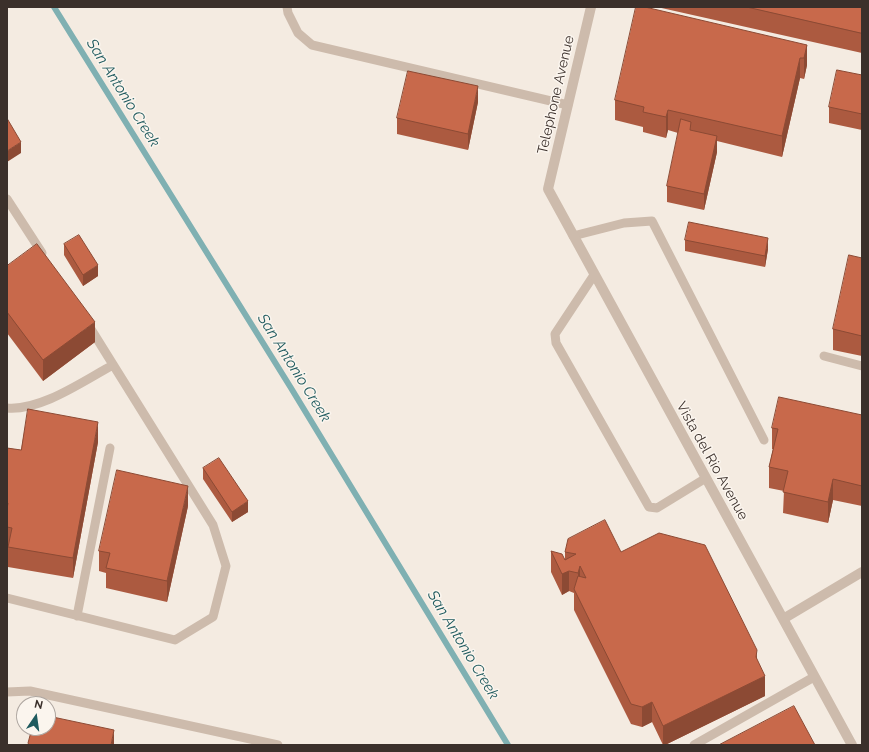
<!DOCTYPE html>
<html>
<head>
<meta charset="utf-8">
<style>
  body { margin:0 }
  #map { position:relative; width:869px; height:752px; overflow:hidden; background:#f4ebe1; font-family:Raleway,sans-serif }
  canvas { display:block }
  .frame { position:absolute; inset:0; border:8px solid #3b302b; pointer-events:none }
  .north { position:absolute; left:16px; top:696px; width:40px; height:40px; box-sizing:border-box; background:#fbf5ee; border:1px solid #aea6a0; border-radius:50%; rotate:13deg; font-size:11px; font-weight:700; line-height:16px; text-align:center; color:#3b302b }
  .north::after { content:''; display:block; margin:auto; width:14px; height:18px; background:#1f5a5e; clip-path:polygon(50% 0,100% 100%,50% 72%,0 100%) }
</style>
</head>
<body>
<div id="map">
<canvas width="869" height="752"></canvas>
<div class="frame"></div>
<div class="north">N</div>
</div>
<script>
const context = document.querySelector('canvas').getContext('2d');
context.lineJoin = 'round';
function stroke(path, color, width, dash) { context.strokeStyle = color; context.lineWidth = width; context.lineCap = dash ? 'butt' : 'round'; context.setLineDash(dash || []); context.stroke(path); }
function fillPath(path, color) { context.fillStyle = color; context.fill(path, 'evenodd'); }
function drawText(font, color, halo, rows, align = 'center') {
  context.font = font + ' Raleway,sans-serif'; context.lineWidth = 3; context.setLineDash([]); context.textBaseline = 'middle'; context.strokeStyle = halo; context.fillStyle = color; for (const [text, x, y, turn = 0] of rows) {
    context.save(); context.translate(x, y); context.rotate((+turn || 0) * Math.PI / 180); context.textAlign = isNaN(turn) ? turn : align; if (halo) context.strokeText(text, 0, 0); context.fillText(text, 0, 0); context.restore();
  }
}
const stream = new Path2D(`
  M 54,7 L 291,388 L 508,745`);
const lane = new Path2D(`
  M 287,7 L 288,13 L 298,33 L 312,45 L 568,105
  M 7,199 L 42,253
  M 573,236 L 624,223 L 652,221 L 764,440
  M 594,275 L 555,334 L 556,343 L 649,507 L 657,508 L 706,478
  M 824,356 L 862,366
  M 7,408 C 41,411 83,381 113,365
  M 7,598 L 175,640 L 213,617 L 226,566 L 213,525 L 89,326
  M 77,616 L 110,448
  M 7,692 L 30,691 L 278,745
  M 694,745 L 814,677`);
const street = new Path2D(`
  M 591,7 L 548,189 L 852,745
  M 783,619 L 862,572`);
const wall = new Path2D(`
  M 657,7 L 862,7 L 862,53 Z
  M 807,45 L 807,65 L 804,79 L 800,78 L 782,157 L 717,141 L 717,152 L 704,210 L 667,202 L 667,186 L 678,133 L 668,130 L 666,138 L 643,132 L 643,127 L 615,120 L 615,100 Z
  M 862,75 L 862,130 L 829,123 L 829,107 Z
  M 478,102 L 468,150 L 397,134 L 397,118 Z
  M 685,240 L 768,249 L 765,267 L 685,251 Z
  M 64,244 L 98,276 L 83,286 L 64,255 Z
  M 862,258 L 862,356 L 833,350 L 833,329 Z
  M 7,266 L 95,342 L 43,381 L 7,333 Z
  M 862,415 L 862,506 L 833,500 L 828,523 L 783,513 L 784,491 L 769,488 L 769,467 L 773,449 L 772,449 L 772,428 Z
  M 98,442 L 73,578 L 8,567 L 8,548 L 7,548 L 7,448 L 21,450 Z
  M 203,468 L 248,512 L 232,522 L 203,479 Z
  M 188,506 L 167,602 L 106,588 L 106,573 L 99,571 L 99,551 Z
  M 551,551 L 565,559 L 565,552 L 621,552 L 757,660 L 765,696 L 665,745 L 663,745 L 652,722 L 642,727 L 631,724 L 574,610 L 574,593 L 569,591 L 562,595 L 551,572 Z`);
const shadedWall = new Path2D(`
  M 807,45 L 807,65 L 804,79 L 804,58 Z
  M 800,58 L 800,78 L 782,157 L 782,136 Z
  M 478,86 L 478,102 L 468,150 L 468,134 Z
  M 668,110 L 668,130 L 666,138 L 666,117 Z
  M 717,136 L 717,152 L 704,210 L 704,194 Z
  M 21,142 L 21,153 L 7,162 L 7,151 Z
  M 768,238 L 768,249 L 765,267 L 765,256 Z
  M 98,265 L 98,276 L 83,286 L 83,275 Z
  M 95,322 L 95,342 L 43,381 L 43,360 Z
  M 98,422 L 98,442 L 73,578 L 73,558 Z
  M 833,479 L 833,500 L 828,523 L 828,502 Z
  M 188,486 L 188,506 L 167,602 L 167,581 Z
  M 248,501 L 248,512 L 232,522 L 232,512 Z
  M 580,566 L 580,586 L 578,593 L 578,573 Z
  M 569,571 L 569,591 L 562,595 L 562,574 Z
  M 757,650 L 757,670 L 756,657 Z
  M 765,676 L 765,696 L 665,745 L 663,745 L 663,726 Z
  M 652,702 L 652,722 L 642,727 L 642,707 Z
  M 114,730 L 114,745 L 111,745 Z`);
const building = new Path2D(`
  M 636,7 L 645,7 L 807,45 L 804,58 L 800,58 L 782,136 L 668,110 L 666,117 L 643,112 L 644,107 L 615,100 Z
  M 747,7 L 862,7 L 862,33 Z
  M 837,70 L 862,75 L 862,114 L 829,107 Z
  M 408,71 L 478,86 L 468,134 L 397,118 Z
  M 681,119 L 691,122 L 690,130 L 717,136 L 704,194 L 667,186 Z
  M 8,120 L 21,142 L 7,151 L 7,121 Z
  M 689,222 L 768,238 L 765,256 L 685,240 Z
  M 79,235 L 98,265 L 83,275 L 64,244 Z
  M 37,244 L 95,322 L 43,360 L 7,312 L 7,266 Z
  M 849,255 L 862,258 L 862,336 L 833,329 Z
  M 779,397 L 862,415 L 862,486 L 833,479 L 828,502 L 783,492 L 788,471 L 769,467 L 778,429 L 772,428 Z
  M 28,409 L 98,422 L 73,558 L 8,547 L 12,528 L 7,527 L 7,509 L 8,503 L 7,503 L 7,448 L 21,450 Z
  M 219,458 L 248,501 L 232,512 L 203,468 Z
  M 117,470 L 188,486 L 167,581 L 106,568 L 110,553 L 99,551 Z
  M 605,520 L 621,552 L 659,533 L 705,545 L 757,650 L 756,657 L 765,676 L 663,726 L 652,702 L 642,707 L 631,704 L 574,589 L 578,576 L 586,578 L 580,566 L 578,573 L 569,571 L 562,574 L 551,551 L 562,554 L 565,560 L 576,554 L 565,552 L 568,539 Z
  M 794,706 L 815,745 L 719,745 Z
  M 48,716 L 114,730 L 111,745 L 29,745 L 28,743 L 32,728 L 48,728 Z`);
const streetNames = [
  ["Telephone Avenue",556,95,-77],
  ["Vista del Rio Avenue",712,461,61]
];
const waterNames = [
  ["San Antonio Creek",123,93,58],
  ["San Antonio Creek",294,368,58],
  ["San Antonio Creek",463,645,59]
];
stroke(stream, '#7fb0b2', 6);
stroke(lane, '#cdbbac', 9);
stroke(street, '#cdbbac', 10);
fillPath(wall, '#ac5a40');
fillPath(shadedWall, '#8c4a34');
fillPath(building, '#c8694b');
stroke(building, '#8c4a34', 1);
drawText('14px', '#3b302b', '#fbf5ee', streetNames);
drawText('italic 15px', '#1f5a5e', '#fbf5ee', waterNames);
</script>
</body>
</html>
